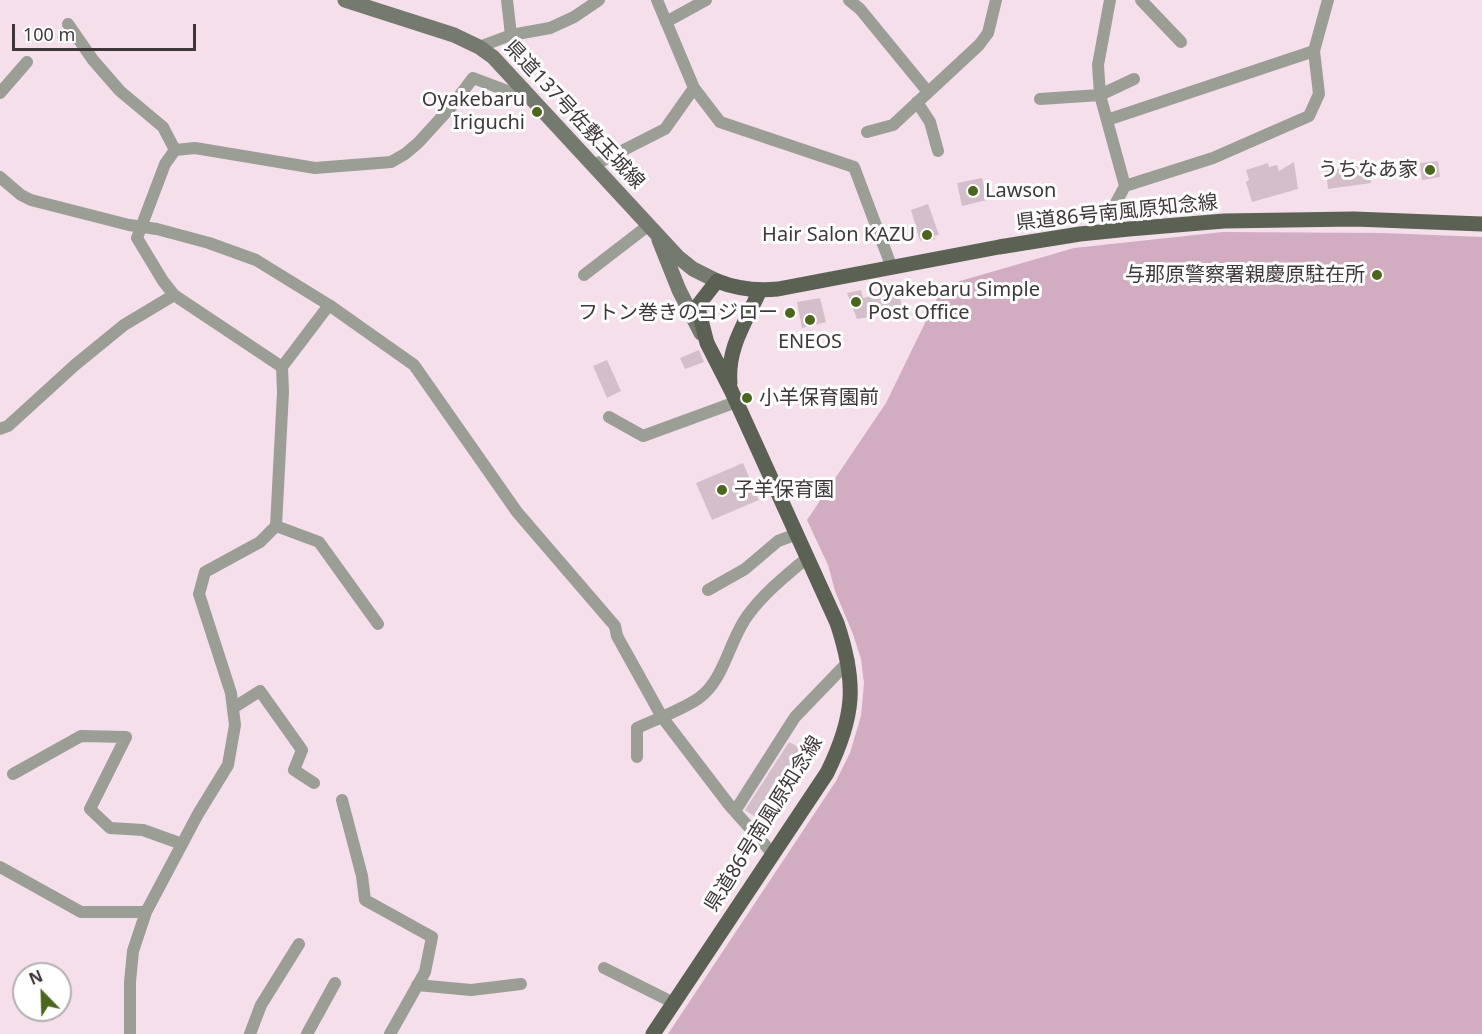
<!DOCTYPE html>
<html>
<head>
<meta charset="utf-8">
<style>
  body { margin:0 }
  #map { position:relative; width:1482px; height:1034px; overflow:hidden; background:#f5dfeb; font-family:"Noto Sans",sans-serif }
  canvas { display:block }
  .north { position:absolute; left:12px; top:962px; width:60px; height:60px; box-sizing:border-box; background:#fff; border:2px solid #b3afb1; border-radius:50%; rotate:337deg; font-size:16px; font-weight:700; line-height:24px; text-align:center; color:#40373b }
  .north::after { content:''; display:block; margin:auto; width:21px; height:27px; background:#4a671b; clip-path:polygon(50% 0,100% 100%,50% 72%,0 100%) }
  .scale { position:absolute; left:12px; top:24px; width:184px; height:27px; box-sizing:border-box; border:3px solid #40373b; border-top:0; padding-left:8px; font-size:18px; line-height:21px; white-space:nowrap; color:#40373b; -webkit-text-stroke:4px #fff; paint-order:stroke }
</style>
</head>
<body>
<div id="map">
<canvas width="1482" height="1034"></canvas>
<div class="north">N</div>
<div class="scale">100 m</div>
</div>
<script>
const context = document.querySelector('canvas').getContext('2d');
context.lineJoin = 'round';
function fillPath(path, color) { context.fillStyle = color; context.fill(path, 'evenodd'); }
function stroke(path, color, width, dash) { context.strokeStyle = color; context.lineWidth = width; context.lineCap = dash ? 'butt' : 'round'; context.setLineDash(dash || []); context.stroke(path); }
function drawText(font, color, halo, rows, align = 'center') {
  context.font = font + ' "Noto Sans","Noto Sans JP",sans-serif'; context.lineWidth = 6; context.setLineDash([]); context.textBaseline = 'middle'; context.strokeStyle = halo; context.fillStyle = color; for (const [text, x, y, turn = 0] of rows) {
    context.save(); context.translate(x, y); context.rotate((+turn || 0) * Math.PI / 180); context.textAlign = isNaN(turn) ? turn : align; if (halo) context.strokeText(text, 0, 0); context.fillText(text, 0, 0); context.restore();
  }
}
const green = new Path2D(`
  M 1223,232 L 1383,233 L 1482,237 L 1482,1034 L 668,1034 L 836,781 L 850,753 L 861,716 L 864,683 L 861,659 L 853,634 L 835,591 L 828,565 L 807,520 L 886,403 L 943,286 L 1074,248 Z`);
const building = new Path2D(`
  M 1438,161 L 1440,177 L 1422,180 L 1420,163 Z
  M 1294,162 L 1298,189 L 1252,202 L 1246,182 L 1249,180 L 1246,170 L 1268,163 L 1269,167 L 1277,165 L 1279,171 Z
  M 1368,164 L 1371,183 L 1328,189 L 1326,171 Z
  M 982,178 L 984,187 L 987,188 L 989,195 L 986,196 L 987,200 L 962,206 L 957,183 Z
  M 928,204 L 939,235 L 934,236 L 935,239 L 926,243 L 925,239 L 920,241 L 911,210 Z
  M 861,290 L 863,298 L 898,290 L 903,311 L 857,319 L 847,293 Z
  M 820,298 L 826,322 L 802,328 L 797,302 Z
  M 699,350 L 704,362 L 685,369 L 680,358 Z
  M 607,360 L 621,391 L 607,398 L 593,366 Z
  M 743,463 L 759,500 L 712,520 L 696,483 Z
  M 789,742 L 804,750 L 761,821 L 745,810 Z`);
const minor = new Path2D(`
  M 507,0 L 511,35
  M 657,0 L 694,88 L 720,122 L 854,167 L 892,268
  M 849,0 L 860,9 L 928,92
  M 1110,0 L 1098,65 L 1100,95 L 1125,186
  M 1141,0 L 1181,42
  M 666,22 L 706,0
  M 68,24 L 93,60 L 120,91 L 163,127 L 175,150
  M 479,47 L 511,35 L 550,28 L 574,17 L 599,0
  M 0,93 L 27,62
  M 1040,99 L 1100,95 L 1134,79
  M 917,102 L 930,122 L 938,151
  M 1107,120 L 1314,51
  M 867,132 L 893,125 L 979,45 L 988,33 L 996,0
  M 594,165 L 665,129 L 694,88
  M 0,177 L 21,195 L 31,200 L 129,225 L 157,229 L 209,243 L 256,260 L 329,305 L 414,365 L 517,512 L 615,626 L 617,636 L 662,717 L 730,806 L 773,854
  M 1110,231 L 1111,212 L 1125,186 L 1213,158 L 1309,116 L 1319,94 L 1314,51 L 1328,0
  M 584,275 L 649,225
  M 282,367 L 174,295 L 163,281 L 137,238 L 165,164 L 175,150 L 195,148 L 315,168 L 391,162 L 405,154 L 418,143 L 451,107 L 473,78 L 513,93 L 524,88
  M 609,417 L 643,436 L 736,402
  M 0,429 L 8,426 L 75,365 L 124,325 L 174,295
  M 276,526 L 319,542 L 378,624
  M 708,590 L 745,569 L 778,541 L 797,534
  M 233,708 L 260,691 L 302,750 L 294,770 L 314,783
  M 637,757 L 637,728 C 656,719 682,710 699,698 C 725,679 729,640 748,615 C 765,592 787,575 808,557
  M 13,774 L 81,736 L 126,737 L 90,809 L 110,828 L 143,830 L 182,844
  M 342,800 L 362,876 L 365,900 L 432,937 L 425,972 L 390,1034
  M 735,811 L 795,717 L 849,661
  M 0,867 L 81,912 L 146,912
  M 604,968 L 674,1003
  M 417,985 L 471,990 L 521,984
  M 130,1034 L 130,982 L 133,951 L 146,912 L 198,814 L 228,765 L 235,725 L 231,693 L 199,594 L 205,572 L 260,542 L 276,526 L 283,392 L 282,367 L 329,305
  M 250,1034 L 261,1005 L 299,944
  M 307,1034 L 335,983`);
const secondary = new Path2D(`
  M 345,0 L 454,35 L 479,47 L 493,57 L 678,257 L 693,269 L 717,281
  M 659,240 L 679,290 L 701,333`);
const primary = new Path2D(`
  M 730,383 C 727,347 746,322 760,290
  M 653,1034 L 827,773 C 855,716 857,683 837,623 L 731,390 L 707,343 L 699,312 L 699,304 L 717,281 C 737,289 757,291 778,289 L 999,247 L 1080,234 L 1129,229 L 1224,221 L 1354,219 L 1482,224`);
const markers = [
  [537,112,6,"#4a671b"],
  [1430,170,6,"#4a671b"],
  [973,191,6,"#4a671b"],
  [927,235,6,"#4a671b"],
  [1377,275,6,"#4a671b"],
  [856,302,6,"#4a671b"],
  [790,313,6,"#4a671b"],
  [810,320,6,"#4a671b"],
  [747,398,6,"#4a671b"],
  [722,490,6,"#4a671b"]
];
const poiNames = [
  ["Oyakebaru",525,100],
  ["Iriguchi",525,123],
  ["うちなあ家",1418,170],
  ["Lawson",985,191,"left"],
  ["Hair Salon KAZU",915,235],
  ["与那原警察署親慶原駐在所",1365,275],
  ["Oyakebaru Simple",868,290,"left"],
  ["Post Office",868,313,"left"],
  ["フトン巻きのコジロー",778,313],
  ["ENEOS",810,342,"center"],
  ["小羊保育園前",759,398,"left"],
  ["子羊保育園",734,490,"left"]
];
const streetNames = [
  ["県道137号佐敷玉城線",574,115,47],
  ["県道86号南風原知念線",1117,213,-6],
  ["県道86号南風原知念線",764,824,-58]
];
fillPath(green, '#d2acc0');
fillPath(building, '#d4bec9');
stroke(minor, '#9a9e95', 12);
stroke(secondary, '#757a6f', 15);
stroke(primary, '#5b6253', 15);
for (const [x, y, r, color] of markers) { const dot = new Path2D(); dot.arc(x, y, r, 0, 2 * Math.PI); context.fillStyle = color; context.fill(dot); stroke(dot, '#fff', 2); }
drawText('20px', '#40373b', '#fff', poiNames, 'right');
drawText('20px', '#40373b', '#fff', streetNames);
</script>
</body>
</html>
